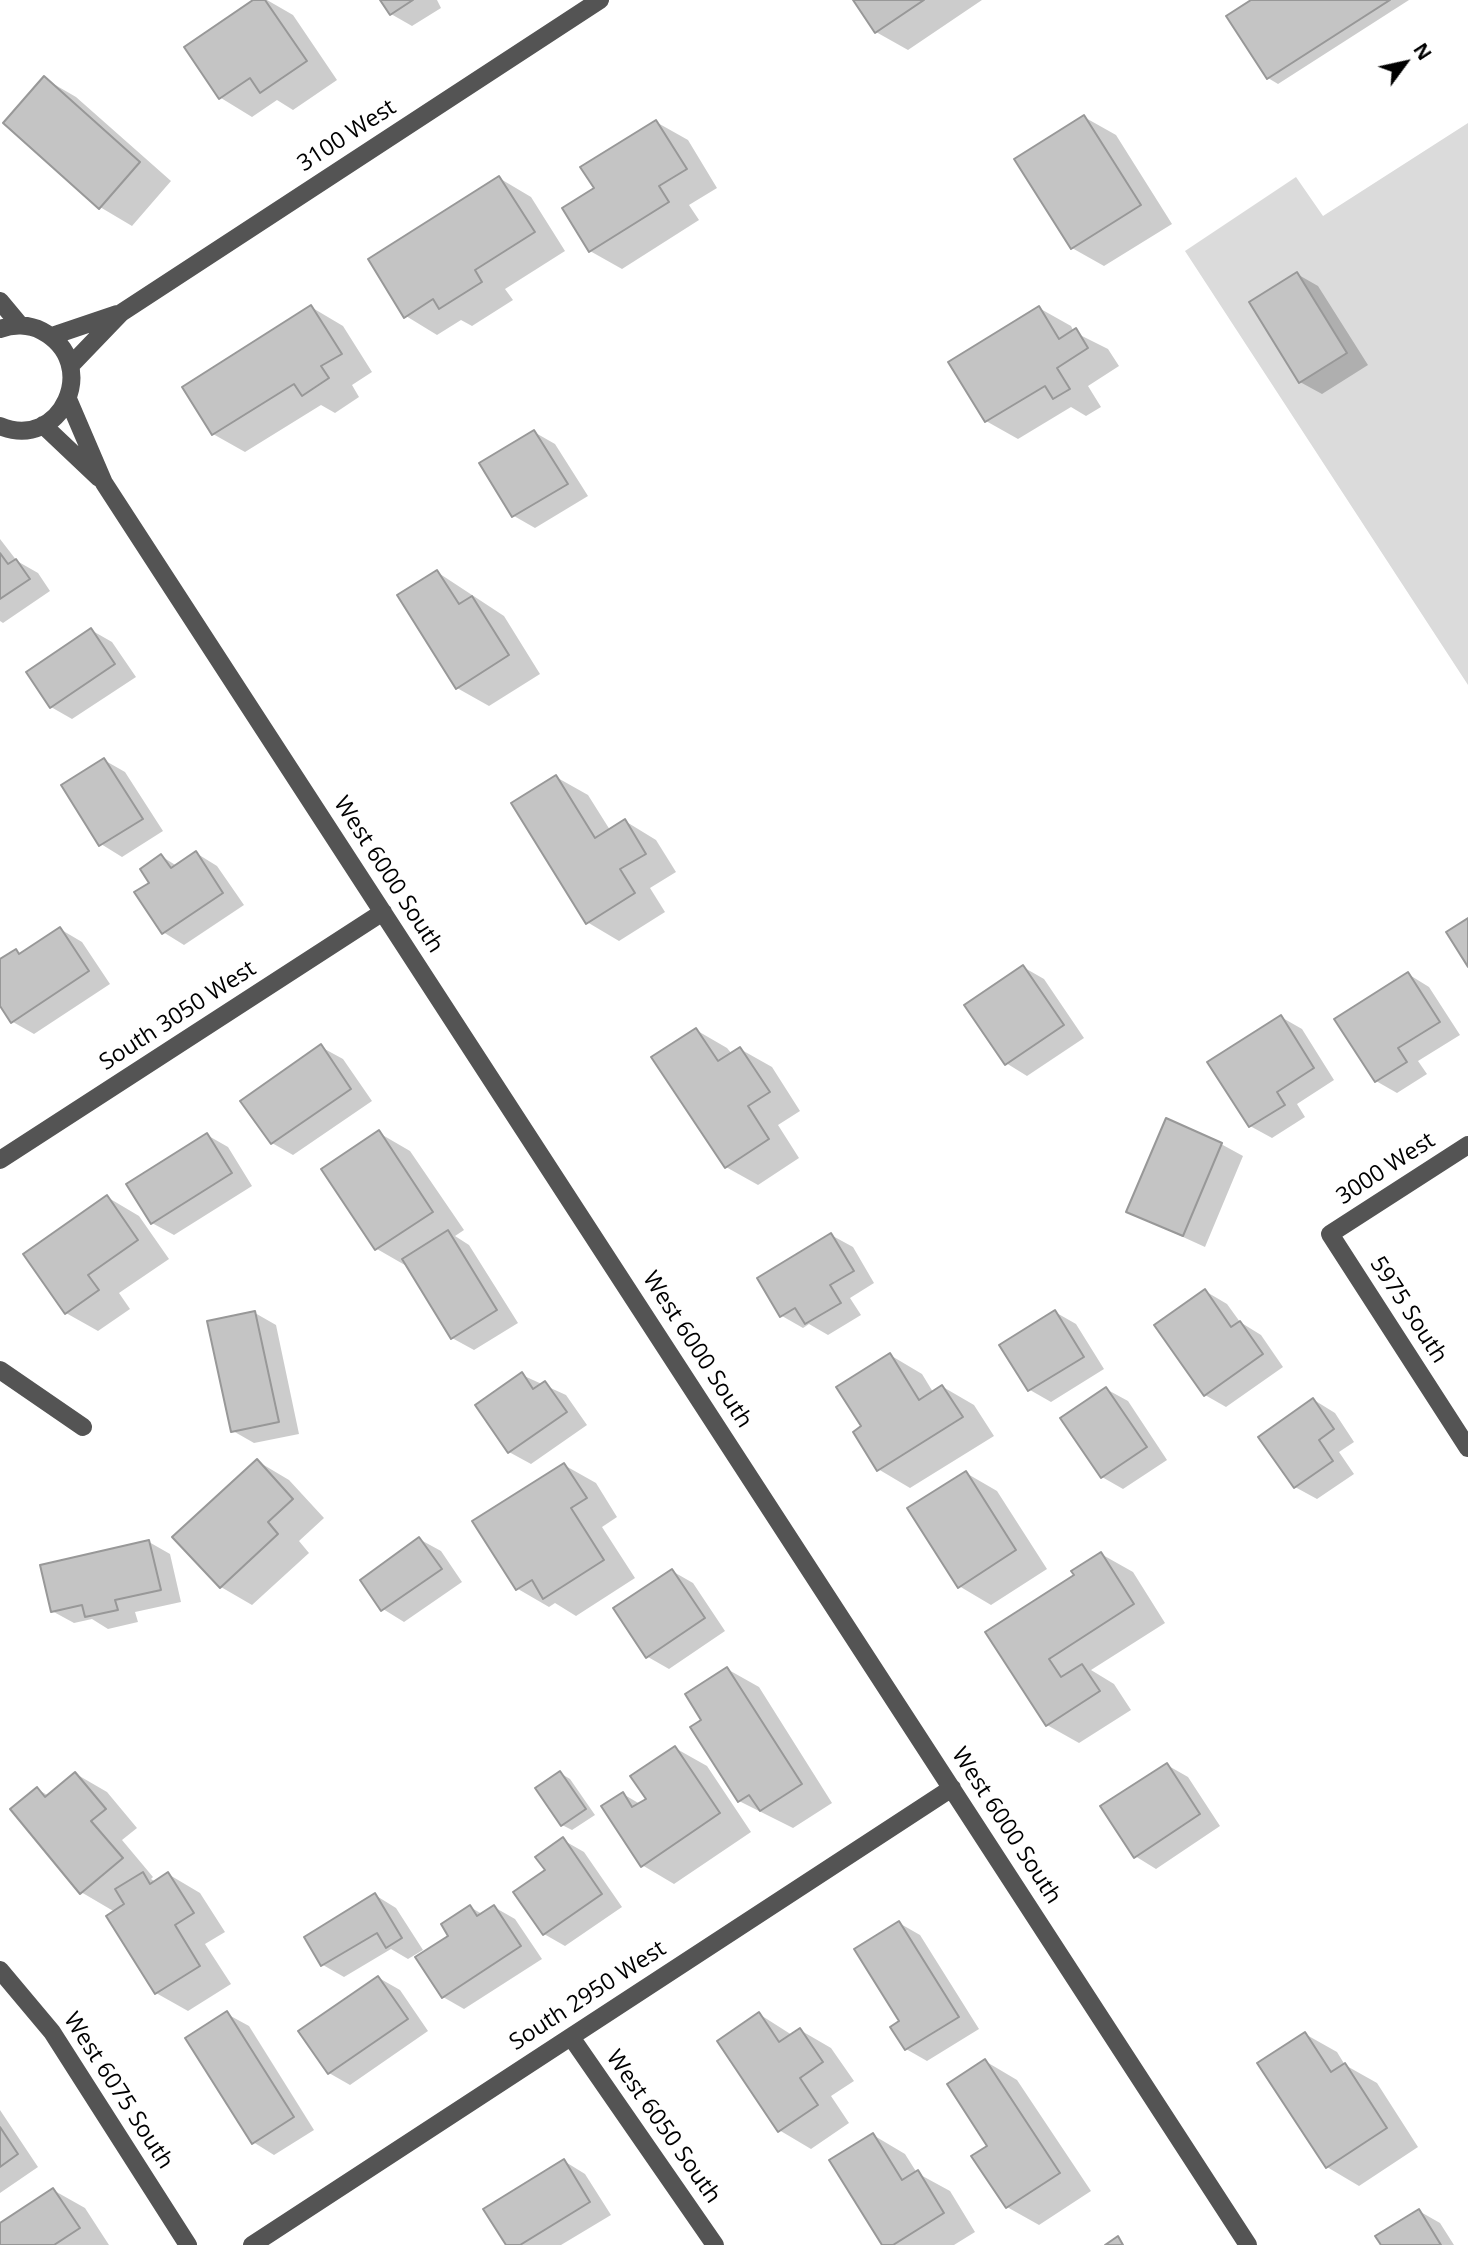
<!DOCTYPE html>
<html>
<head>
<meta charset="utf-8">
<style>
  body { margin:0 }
  #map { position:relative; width:1468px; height:2245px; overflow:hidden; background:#fff; font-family:"Open Sans",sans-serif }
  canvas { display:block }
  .north { position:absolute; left:1370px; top:28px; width:70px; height:70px; -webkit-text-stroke:5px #fff; paint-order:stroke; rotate:57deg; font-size:19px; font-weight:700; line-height:28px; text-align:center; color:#000 }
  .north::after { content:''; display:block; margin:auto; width:24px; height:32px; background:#000; clip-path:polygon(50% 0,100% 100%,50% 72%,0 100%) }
</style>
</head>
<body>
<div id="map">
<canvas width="1468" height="2245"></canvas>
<div class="north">N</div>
</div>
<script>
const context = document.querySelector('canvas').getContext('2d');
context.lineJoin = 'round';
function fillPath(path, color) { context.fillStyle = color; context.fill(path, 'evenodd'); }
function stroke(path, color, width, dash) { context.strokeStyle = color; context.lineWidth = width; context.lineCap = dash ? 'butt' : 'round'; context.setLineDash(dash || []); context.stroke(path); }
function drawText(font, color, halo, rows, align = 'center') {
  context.font = font + ' "Open Sans",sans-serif'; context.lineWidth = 5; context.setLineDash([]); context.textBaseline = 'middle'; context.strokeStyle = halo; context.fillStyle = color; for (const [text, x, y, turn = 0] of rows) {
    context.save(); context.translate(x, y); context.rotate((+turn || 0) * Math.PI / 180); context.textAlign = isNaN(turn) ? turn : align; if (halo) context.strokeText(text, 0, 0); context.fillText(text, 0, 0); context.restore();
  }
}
const green = new Path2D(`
  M 1468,123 L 1468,685 L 1185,251 L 1296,177 L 1323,216 Z`);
const shadow = new Path2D(`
  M 256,0 L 267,0 L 293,15 L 337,80 L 293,110 L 277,100 L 252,117 L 221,98 L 186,47 Z
  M 382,0 L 437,0 L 441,8 L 412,26 L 391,14 Z
  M 855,0 L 982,0 L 908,50 L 876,32 Z
  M 1254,0 L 1409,0 L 1278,84 L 1268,78 Z
  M 45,79 L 76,97 L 171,181 L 132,226 L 100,207 Z
  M 1084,117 L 1116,135 L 1172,224 L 1104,266 L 1072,248 Z
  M 656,122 L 688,140 L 717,188 L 689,205 L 699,220 L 622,269 L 590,251 L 597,189 Z
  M 499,178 L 531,197 L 565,251 L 505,289 L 513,300 L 472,326 L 461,320 L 437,335 L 406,316 Z
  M 1297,274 L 1318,286 L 1368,365 L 1322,394 L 1300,382 Z
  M 311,307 L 343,326 L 372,372 L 352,385 L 359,397 L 335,413 L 321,405 L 245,452 L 213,434 Z
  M 1039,308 L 1071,326 L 1074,332 L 1108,349 L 1119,366 L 1088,386 L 1101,407 L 1086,416 L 1071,407 L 1018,439 L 986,421 Z
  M 534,432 L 555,444 L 588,496 L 535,528 L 514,516 Z
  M 0,539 L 17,561 L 38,573 L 50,591 L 3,623 L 0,621 Z
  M 437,572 L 504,616 L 540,674 L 489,706 L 457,688 Z
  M 91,630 L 112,642 L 136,677 L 72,719 L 51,707 Z
  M 104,760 L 125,772 L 163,831 L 122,857 L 101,844 Z
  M 556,777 L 588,795 L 610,830 L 625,821 L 656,840 L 676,872 L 650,888 L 665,912 L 619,941 L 587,922 Z
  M 196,853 L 217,866 L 244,905 L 184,945 L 163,932 L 151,883 L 161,856 L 177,866 Z
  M 60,929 L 82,942 L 110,984 L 34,1034 L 13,1022 L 0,1003 L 0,962 L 16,951 L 22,954 Z
  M 1023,967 L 1044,979 L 1084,1038 L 1027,1076 L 1006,1063 Z
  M 1408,974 L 1429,987 L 1460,1035 L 1418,1061 L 1427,1074 L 1397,1093 L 1376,1081 Z
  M 1281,1017 L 1302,1029 L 1334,1080 L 1297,1104 L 1305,1117 L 1272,1138 L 1250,1126 Z
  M 696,1030 L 727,1048 L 732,1054 L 740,1049 L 772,1067 L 800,1111 L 778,1125 L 799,1158 L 758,1185 L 726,1167 Z
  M 321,1047 L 343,1059 L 372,1101 L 293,1155 L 272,1143 Z
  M 379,1133 L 410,1151 L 464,1230 L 455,1236 L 469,1245 L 518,1323 L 474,1350 L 452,1338 L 410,1268 L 377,1249 Z
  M 207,1135 L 228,1147 L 252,1186 L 174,1235 L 152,1223 Z
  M 1221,1144 L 1243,1156 L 1205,1247 L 1128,1212 Z
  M 107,1197 L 139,1216 L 169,1259 L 119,1293 L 130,1309 L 98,1331 L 66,1313 Z
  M 831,1235 L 853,1247 L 874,1283 L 850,1298 L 861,1315 L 828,1335 L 809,1324 L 803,1328 L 782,1316 Z
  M 1205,1291 L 1227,1304 L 1240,1322 L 1261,1335 L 1283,1367 L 1226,1407 L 1205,1395 Z
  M 1055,1312 L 1076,1324 L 1104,1369 L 1051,1402 L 1030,1390 Z
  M 255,1313 L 276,1325 L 299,1434 L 254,1443 L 233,1431 Z
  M 890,1355 L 922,1374 L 933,1392 L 943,1387 L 974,1405 L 994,1436 L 910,1488 L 878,1469 L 863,1427 Z
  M 522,1375 L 566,1395 L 587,1425 L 531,1464 L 509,1452 Z
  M 1106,1389 L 1128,1401 L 1167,1460 L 1123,1489 L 1102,1477 Z
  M 1314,1400 L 1335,1413 L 1354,1442 L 1339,1452 L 1354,1474 L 1317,1499 L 1295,1487 Z
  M 257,1461 L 289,1480 L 324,1518 L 299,1541 L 309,1553 L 252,1605 L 221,1587 Z
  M 564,1465 L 596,1483 L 617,1517 L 602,1527 L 635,1578 L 576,1616 L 555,1603 L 549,1607 L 518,1589 Z
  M 966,1473 L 997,1491 L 1047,1569 L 991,1605 L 959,1586 Z
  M 419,1539 L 441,1551 L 462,1582 L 404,1622 L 383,1609 Z
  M 149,1542 L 170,1554 L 181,1602 L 135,1612 L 138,1622 L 108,1629 L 92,1619 L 74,1623 L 52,1611 Z
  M 1101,1554 L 1133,1572 L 1165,1623 L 1091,1670 L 1114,1684 L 1131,1710 L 1079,1743 L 1047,1725 L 988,1632 L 1076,1576 Z
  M 672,1571 L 693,1583 L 725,1631 L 669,1669 L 648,1657 Z
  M 727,1669 L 759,1687 L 832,1803 L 793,1828 L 739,1801 L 703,1720 Z
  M 675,1748 L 707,1766 L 751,1832 L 674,1884 L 642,1865 L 623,1794 L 640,1804 L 648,1799 Z
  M 1167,1765 L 1188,1777 L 1220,1826 L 1156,1869 L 1135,1856 Z
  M 560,1773 L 570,1779 L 595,1815 L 572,1830 L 562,1825 Z
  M 76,1774 L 107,1792 L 137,1828 L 122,1840 L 153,1877 L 151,1879 L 156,1882 L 168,1874 L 200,1893 L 225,1932 L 205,1944 L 231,1984 L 188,2011 L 156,1993 L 125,1901 L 115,1912 L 81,1892 L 37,1789 L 49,1796 Z
  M 563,1840 L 584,1852 L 622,1907 L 565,1946 L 544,1934 L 547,1871 Z
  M 375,1895 L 396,1908 L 423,1950 L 408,1959 L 391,1949 L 344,1977 L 323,1965 Z
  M 470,1907 L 482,1914 L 494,1907 L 515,1919 L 542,1959 L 464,2009 L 443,1997 L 451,1936 Z
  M 899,1923 L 920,1935 L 979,2029 L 927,2061 L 906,2049 L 902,2022 Z
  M 379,1978 L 400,1990 L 428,2031 L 350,2085 L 329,2073 Z
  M 227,2014 L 249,2026 L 314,2130 L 274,2155 L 253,2142 Z
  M 759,2014 L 792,2035 L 800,2030 L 831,2048 L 854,2081 L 831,2096 L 849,2123 L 811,2149 L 779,2130 Z
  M 1305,2034 L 1337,2052 L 1345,2065 L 1377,2083 L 1418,2147 L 1359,2186 L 1327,2167 Z
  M 985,2061 L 1017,2080 L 1091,2191 L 1039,2225 L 1007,2207 L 989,2146 Z
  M 0,2110 L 38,2167 L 0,2193 Z
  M 873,2135 L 905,2154 L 917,2173 L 950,2191 L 975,2232 L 954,2245 L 884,2245 Z
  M 564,2161 L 585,2174 L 611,2215 L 561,2245 L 508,2245 Z
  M 53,2190 L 85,2208 L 109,2245 L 0,2245 L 0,2225 Z
  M 1419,2211 L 1440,2223 L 1454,2245 L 1383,2245 Z`);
const building = new Path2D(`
  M 253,0 L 265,0 L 307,61 L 260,93 L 250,78 L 219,99 L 184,47 Z
  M 380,0 L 413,0 L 390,15 Z
  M 853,0 L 924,0 L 875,33 Z
  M 1251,0 L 1390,0 L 1267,79 L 1226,16 Z
  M 44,76 L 140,162 L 99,209 L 3,123 Z
  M 1084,115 L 1141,205 L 1071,249 L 1014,159 Z
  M 656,120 L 687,169 L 659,186 L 669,202 L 589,252 L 562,208 L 594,188 L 580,167 Z
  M 499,176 L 535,232 L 475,270 L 482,282 L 439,309 L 433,299 L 404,318 L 368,259 Z
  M 1297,272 L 1347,353 L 1299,383 L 1249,302 Z
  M 311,305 L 342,354 L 321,366 L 329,378 L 302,396 L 294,384 L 212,435 L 182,387 Z
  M 1039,306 L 1059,339 L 1076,328 L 1088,348 L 1057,368 L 1070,389 L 1053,399 L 1045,386 L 985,422 L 948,362 Z
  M 534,430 L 568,484 L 512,517 L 479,463 Z
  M 0,553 L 8,564 L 16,559 L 30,579 L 0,599 Z
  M 437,570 L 459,604 L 472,596 L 509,655 L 456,689 L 397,595 Z
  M 91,628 L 115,664 L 50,708 L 26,672 Z
  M 104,758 L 143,819 L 99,846 L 61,785 Z
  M 556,775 L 595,838 L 625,819 L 646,854 L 620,869 L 635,893 L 586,924 L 511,803 Z
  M 196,851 L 223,893 L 162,934 L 134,892 L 149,883 L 140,869 L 161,854 L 171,868 Z
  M 1468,918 L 1468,967 L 1446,932 Z
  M 60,927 L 89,971 L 11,1023 L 0,1006 L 0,959 L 16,949 L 19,954 Z
  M 1023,965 L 1064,1025 L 1005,1065 L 964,1005 Z
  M 1408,972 L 1440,1022 L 1398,1048 L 1407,1062 L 1375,1082 L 1334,1019 Z
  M 1281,1015 L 1314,1068 L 1277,1092 L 1285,1105 L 1249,1127 L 1207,1062 Z
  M 696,1028 L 718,1061 L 740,1047 L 770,1092 L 748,1106 L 769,1139 L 725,1168 L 651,1057 Z
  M 321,1044 L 351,1089 L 271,1144 L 240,1101 Z
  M 1166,1118 L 1222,1143 L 1183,1236 L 1126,1212 Z
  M 379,1130 L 433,1212 L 375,1250 L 321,1169 Z
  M 207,1133 L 232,1173 L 151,1224 L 126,1184 Z
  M 107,1195 L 138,1240 L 88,1275 L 99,1290 L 65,1314 L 23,1254 Z
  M 448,1230 L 497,1310 L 451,1339 L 402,1259 Z
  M 831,1233 L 854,1271 L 830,1285 L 841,1303 L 805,1324 L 795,1308 L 780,1317 L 757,1278 Z
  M 1205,1289 L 1231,1327 L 1240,1321 L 1263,1354 L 1204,1396 L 1154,1325 Z
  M 1055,1310 L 1084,1357 L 1028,1391 L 999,1345 Z
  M 255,1311 L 279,1422 L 231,1432 L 207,1321 Z
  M 890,1353 L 919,1400 L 942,1385 L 963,1417 L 877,1471 L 853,1432 L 861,1426 L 836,1387 Z
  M 522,1372 L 533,1389 L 545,1381 L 567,1412 L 508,1453 L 475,1405 Z
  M 1106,1387 L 1147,1447 L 1101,1478 L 1060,1418 Z
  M 1313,1398 L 1334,1429 L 1319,1440 L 1333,1461 L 1294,1488 L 1258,1437 Z
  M 257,1459 L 293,1499 L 268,1522 L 278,1534 L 220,1588 L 172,1537 Z
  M 564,1463 L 587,1498 L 571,1508 L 604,1560 L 543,1599 L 532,1580 L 516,1590 L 472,1521 Z
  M 966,1471 L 1016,1550 L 958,1588 L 907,1508 Z
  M 419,1537 L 442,1569 L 381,1611 L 360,1580 Z
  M 149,1540 L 161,1590 L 115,1600 L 118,1610 L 85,1617 L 82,1605 L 51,1612 L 40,1565 Z
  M 1101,1552 L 1134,1604 L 1049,1659 L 1061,1677 L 1082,1664 L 1100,1691 L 1046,1726 L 985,1632 L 1074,1575 L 1071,1571 Z
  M 672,1569 L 705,1618 L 646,1658 L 613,1608 Z
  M 727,1667 L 802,1784 L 760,1811 L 749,1795 L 738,1802 L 690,1727 L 701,1720 L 685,1694 Z
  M 675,1746 L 720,1813 L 641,1867 L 601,1806 L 623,1792 L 632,1807 L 646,1799 L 630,1776 Z
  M 1167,1763 L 1200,1814 L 1134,1858 L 1100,1806 Z
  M 560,1771 L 586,1809 L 561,1826 L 535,1788 Z
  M 75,1772 L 106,1809 L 91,1821 L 123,1858 L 80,1894 L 10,1809 L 37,1787 L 45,1797 Z
  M 563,1837 L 602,1894 L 543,1935 L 513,1892 L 545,1870 L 535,1857 Z
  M 143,1872 L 150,1884 L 168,1872 L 194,1913 L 175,1925 L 200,1966 L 155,1994 L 106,1916 L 124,1904 L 115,1889 Z
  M 375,1893 L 402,1938 L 386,1948 L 377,1933 L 321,1966 L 304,1937 Z
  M 470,1905 L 477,1916 L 494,1905 L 521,1946 L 442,1998 L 415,1957 L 448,1936 L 441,1924 Z
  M 899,1921 L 959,2017 L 905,2050 L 890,2027 L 899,2021 L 854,1949 Z
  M 378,1976 L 408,2019 L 328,2074 L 298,2031 Z
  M 227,2011 L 294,2117 L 252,2144 L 185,2038 Z
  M 759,2012 L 779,2042 L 800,2028 L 823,2062 L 800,2078 L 818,2105 L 778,2132 L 717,2041 Z
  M 1305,2032 L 1331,2072 L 1345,2063 L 1387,2128 L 1326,2168 L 1257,2063 Z
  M 985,2059 L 1060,2173 L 1006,2208 L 971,2156 L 987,2146 L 947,2084 Z
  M 0,2127 L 18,2154 L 0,2167 Z
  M 873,2133 L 902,2180 L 918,2170 L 944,2213 L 893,2245 L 882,2245 L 829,2160 Z
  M 564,2159 L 590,2202 L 520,2245 L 506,2245 L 483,2209 Z
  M 53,2188 L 80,2228 L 54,2245 L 0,2245 L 0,2223 Z
  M 1419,2209 L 1441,2245 L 1381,2245 L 1375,2236 Z
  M 1118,2236 L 1123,2245 L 1105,2245 Z`);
const minor = new Path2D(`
  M 0,301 L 20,325
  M 0,329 C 13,324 29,324 42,331 C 102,363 61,452 0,426
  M 52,336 L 117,314
  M 71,365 L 121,313 L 600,0
  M 68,399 L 104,483 L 1248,2245
  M 43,425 L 99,478
  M 1468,1145 L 1330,1234 L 1468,1448
  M 0,1160 L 383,912
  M 0,1370 L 83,1427
  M 0,1970 L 52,2032 L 188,2245
  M 571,2037 L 715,2245
  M 252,2245 L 952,1788`);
const streetNames = [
  ["3100 West",347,136,-33],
  ["West 6000 South",388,875,57],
  ["South 3050 West",178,1016,-33],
  ["3000 West",1386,1169,-33],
  ["5975 South",1408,1310,57],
  ["West 6000 South",697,1350,57],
  ["West 6000 South",1006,1826,57],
  ["South 2950 West",588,1996,-33],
  ["West 6075 South",118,2091,57],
  ["West 6050 South",663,2127,55]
];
fillPath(green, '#dbdbdb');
fillPath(shadow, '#0003');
fillPath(building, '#c4c4c4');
stroke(building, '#989898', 2);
stroke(minor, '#545454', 18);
drawText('23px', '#000', '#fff', streetNames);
</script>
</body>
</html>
